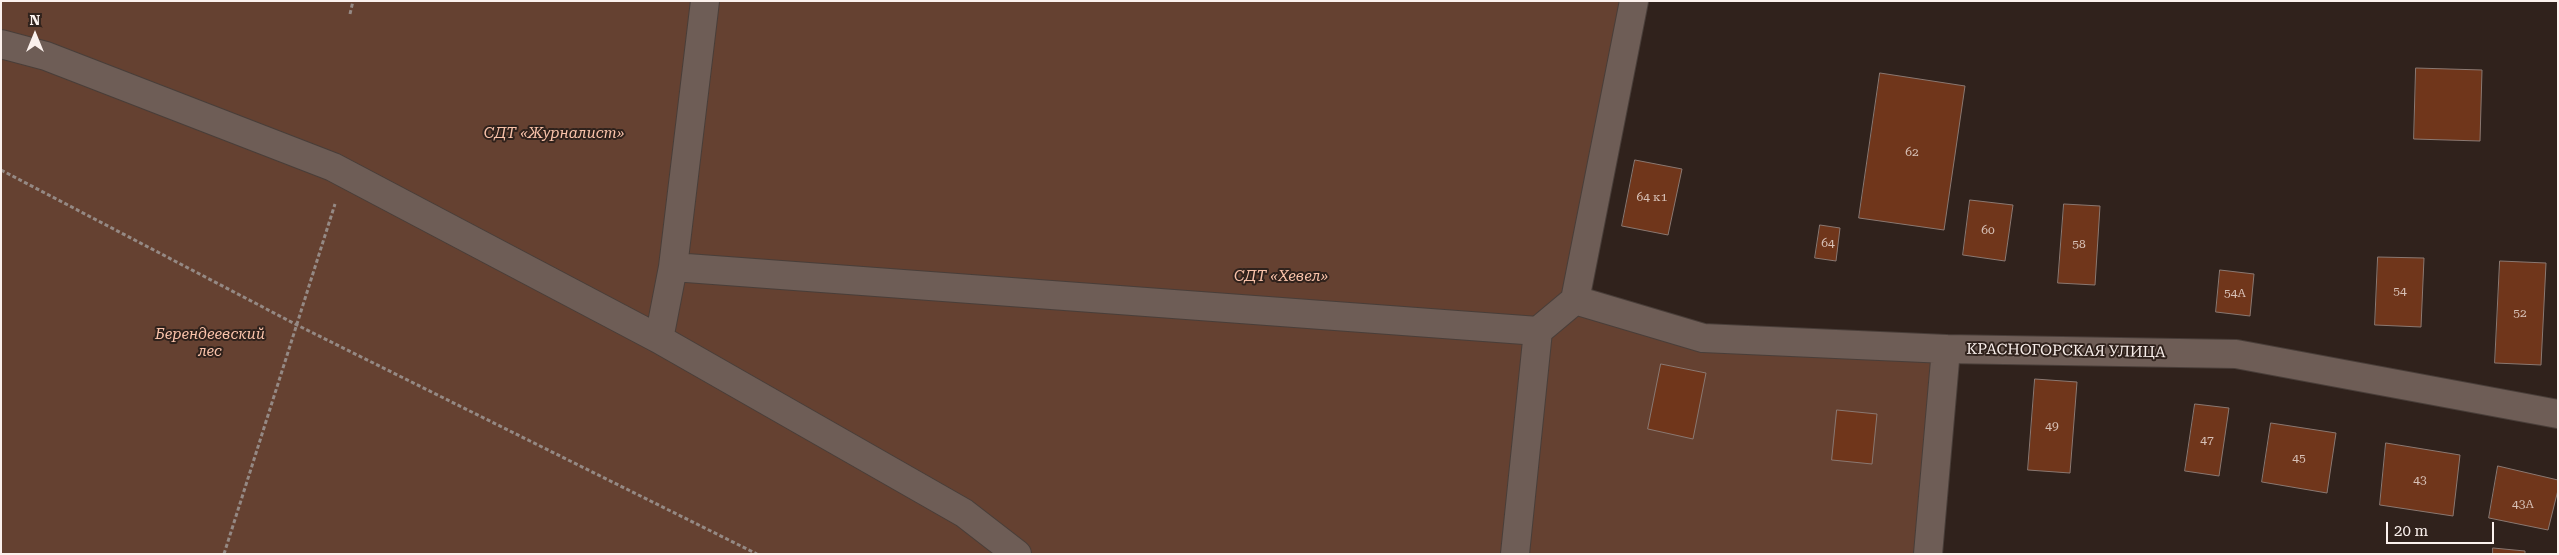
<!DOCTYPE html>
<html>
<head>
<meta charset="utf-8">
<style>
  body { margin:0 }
  #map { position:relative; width:2559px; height:555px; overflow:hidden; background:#30221c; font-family:"Roboto Serif",serif }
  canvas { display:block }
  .frame { position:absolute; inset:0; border:2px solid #fbf1ed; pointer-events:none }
  .north { position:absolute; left:10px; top:10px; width:50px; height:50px; -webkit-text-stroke:4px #30221c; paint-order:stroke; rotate:0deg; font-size:14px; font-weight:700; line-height:20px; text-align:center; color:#fbf1ed }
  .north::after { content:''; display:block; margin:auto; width:18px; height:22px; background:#fbf1ed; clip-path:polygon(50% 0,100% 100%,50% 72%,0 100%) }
  .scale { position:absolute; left:2386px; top:522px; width:108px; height:22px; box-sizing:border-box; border:2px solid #fbf1ed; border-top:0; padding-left:6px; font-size:15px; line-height:18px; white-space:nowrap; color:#fbf1ed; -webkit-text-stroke:4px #30221c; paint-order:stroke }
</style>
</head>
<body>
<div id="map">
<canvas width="2559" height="555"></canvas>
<div class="frame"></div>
<div class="north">N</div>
<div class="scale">20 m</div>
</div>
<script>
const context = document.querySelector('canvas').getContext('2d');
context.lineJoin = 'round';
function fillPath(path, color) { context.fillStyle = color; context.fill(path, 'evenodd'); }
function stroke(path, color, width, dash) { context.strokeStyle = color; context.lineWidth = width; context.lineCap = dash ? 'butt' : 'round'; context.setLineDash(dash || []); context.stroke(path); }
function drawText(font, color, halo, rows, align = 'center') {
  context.font = font + ' "Roboto Serif",serif'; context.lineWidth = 4; context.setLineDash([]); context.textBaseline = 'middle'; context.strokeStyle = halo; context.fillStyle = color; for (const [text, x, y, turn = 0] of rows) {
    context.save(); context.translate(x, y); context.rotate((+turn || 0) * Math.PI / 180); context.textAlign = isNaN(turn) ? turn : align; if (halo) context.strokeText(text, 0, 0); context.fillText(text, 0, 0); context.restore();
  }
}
const green = new Path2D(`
  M 1,1 L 1634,1 L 1575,299 L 1703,338 L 1946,349 L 1928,554 L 1,554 Z`);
const building = new Path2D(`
  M 2416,68 L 2482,70 L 2480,141 L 2414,139 Z
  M 1880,73 L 1965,86 L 1944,230 L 1859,218 Z
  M 1635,160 L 1682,169 L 1668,235 L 1622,226 Z
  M 1970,200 L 2013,205 L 2005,261 L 1963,255 Z
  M 2064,204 L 2100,206 L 2095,285 L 2058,283 Z
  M 1820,225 L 1840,228 L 1836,261 L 1815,258 Z
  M 2378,257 L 2424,258 L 2421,327 L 2375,325 Z
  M 2500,261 L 2546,263 L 2541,365 L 2495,363 Z
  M 2220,270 L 2254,274 L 2250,316 L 2216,312 Z
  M 1661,364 L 1706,373 L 1693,439 L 1648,429 Z
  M 2035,379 L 2077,382 L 2070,473 L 2028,470 Z
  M 2195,404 L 2229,408 L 2219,476 L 2185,471 Z
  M 1837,410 L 1877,414 L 1872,464 L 1832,460 Z
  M 2271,423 L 2336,433 L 2327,493 L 2262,482 Z
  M 2386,443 L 2460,455 L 2453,516 L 2380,505 Z
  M 2498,466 L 2558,480 L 2558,490 L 2548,530 L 2489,518 Z
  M 2493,548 L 2525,551 L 2525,554 L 2493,554 Z`);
const path = new Path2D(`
  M 350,14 L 353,1
  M 1,170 L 297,325 L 757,554
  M 224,554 L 335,204`);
const minor = new Path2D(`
  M 1,44 L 46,56 L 333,167 L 659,339 L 964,513 L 1017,554
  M 673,267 L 1538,331 L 1575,300 L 1634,1
  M 1575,300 L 1703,338 L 1946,349 L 2236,354 L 2558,414
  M 659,339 L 673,267 L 705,1
  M 1515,554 L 1538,331
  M 1928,554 L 1946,349`);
const numberNames = [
  ["62",1912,152],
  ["64 к1",1652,197],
  ["60",1988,230],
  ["64",1828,243],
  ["58",2079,244],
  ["54",2400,291],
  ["54А",2235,293],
  ["52",2520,313],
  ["49",2052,426],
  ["47",2207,440],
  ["45",2299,458],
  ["43",2420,480],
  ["43А",2523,504]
];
const parkNames = [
  ["СДТ «Журналист»",554,134],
  ["СДТ «Хевел»",1281,277],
  ["Берендеевский",210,335],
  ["лес",210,352]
];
const streetNames = [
  ["КРАСНОГОРСКАЯ УЛИЦА",2066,351,1]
];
fillPath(green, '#654131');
fillPath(building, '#70361b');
stroke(building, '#8a7871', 1);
stroke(minor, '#493e39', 30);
stroke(path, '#958984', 3, [4, 2.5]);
stroke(minor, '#6e5d56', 28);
drawText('12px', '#d8c2b8', null, numberNames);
drawText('italic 15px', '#fac3aa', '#30221c', parkNames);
drawText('15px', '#fbf1ed', '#30221c', streetNames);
</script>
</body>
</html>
